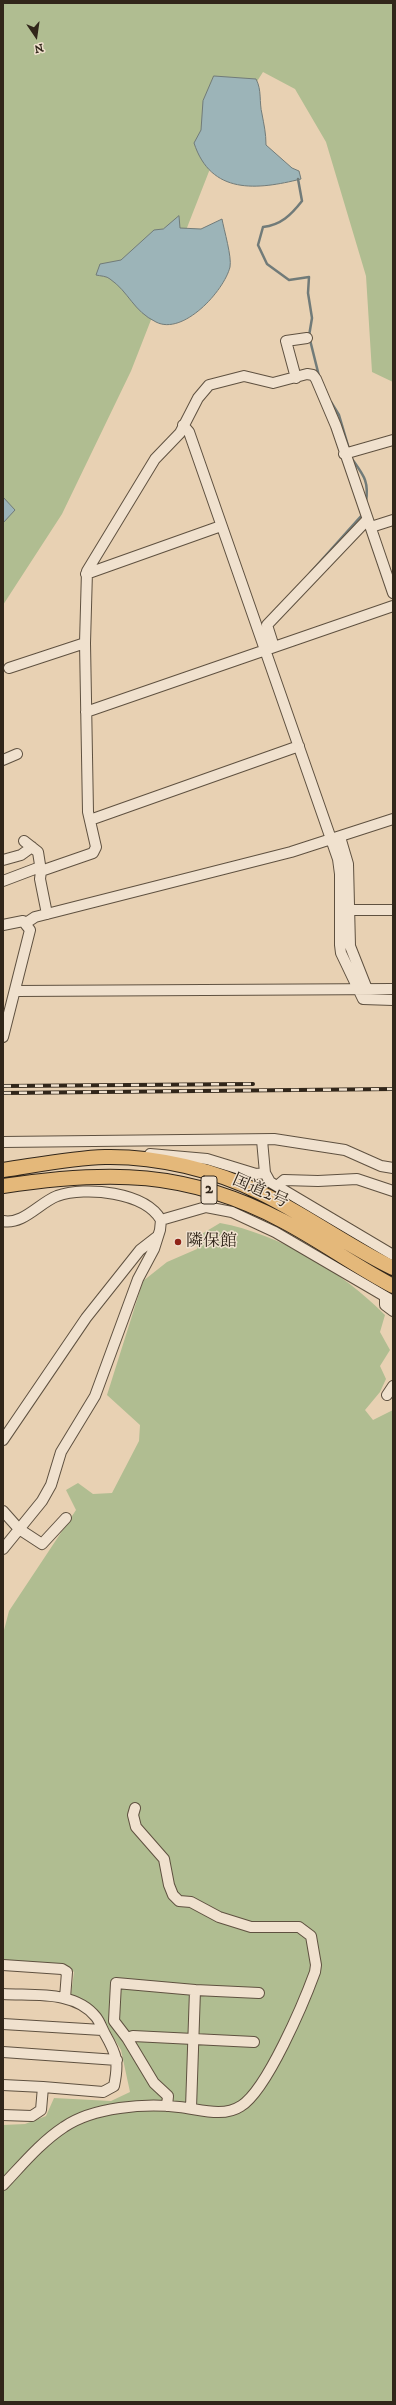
<!DOCTYPE html>
<html>
<head>
<meta charset="utf-8">
<style>
  body { margin:0 }
  #map { position:relative; width:396px; height:2405px; overflow:hidden; background:#e8d1b3; font-family:"IM FELL DW Pica",serif }
  canvas { display:block }
  .frame { position:absolute; inset:0; border:4px solid #31261a; pointer-events:none }
  .north { position:absolute; left:16px; top:16px; width:40px; height:40px; -webkit-text-stroke:3px #f0e1ce; paint-order:stroke; rotate:167deg; font-size:11px; font-weight:700; line-height:16px; text-align:center; color:#31261a }
  .north::after { content:''; display:block; margin:auto; width:14px; height:18px; background:#31261a; clip-path:polygon(50% 0,100% 100%,50% 72%,0 100%) }
</style>
</head>
<body>
<div id="map">
<canvas width="396" height="2405"></canvas>
<div class="frame"></div>
<div class="north">N</div>
</div>
<script>
const context = document.querySelector('canvas').getContext('2d');
context.lineJoin = 'round';
function fillPath(path, color) { context.fillStyle = color; context.fill(path, 'evenodd'); }
function stroke(path, color, width, dash) { context.strokeStyle = color; context.lineWidth = width; context.lineCap = dash ? 'butt' : 'round'; context.setLineDash(dash || []); context.stroke(path); }
function drawText(font, color, halo, rows, align = 'center') {
  context.font = font + ' "IM FELL DW Pica","Noto Serif JP",serif'; context.lineWidth = 3; context.setLineDash([]); context.textBaseline = 'middle'; context.strokeStyle = halo; context.fillStyle = color; for (const [text, x, y, turn = 0] of rows) {
    context.save(); context.translate(x, y); context.rotate((+turn || 0) * Math.PI / 180); context.textAlign = isNaN(turn) ? turn : align; if (halo) context.strokeText(text, 0, 0); context.fillText(text, 0, 0); context.restore();
  }
}
const green = new Path2D(`
  M 3,3 L 393,3 L 393,382 L 372,372 L 366,276 L 326,142 L 295,89 L 263,72 L 224,133 L 131,371 L 62,514 L 3,605 Z
  M 220,1223 C 279,1234 343,1272 385,1315 L 380,1332 L 390,1350 L 380,1366 L 386,1379 L 380,1392 L 365,1410 L 373,1420 L 393,1410 L 393,2402 L 3,2402 L 3,2125 L 25,2124 L 46,2116 L 54,2098 L 111,2101 L 130,2092 L 121,2050 L 100,2015 L 71,1994 L 74,1972 L 68,1967 L 3,1961 L 3,1634 L 9,1611 L 76,1510 L 66,1490 L 78,1483 L 93,1494 L 112,1493 L 139,1441 L 140,1425 L 107,1395 L 143,1281 L 167,1262 L 197,1249 L 200,1235 Z`);
const water = new Path2D(`
  M 214,76 L 256,79 C 262,90 259,102 262,114 C 264,125 266,133 266,145 L 292,168 L 299,171 L 301,179 C 257,190 211,195 194,143 L 201,130 L 203,101 Z
  M 179,216 L 180,228 L 201,229 L 222,219 C 224,230 232,257 230,267 C 224,291 183,336 156,322 C 133,311 129,292 110,279 C 107,276 100,276 96,275 L 100,264 L 121,260 L 154,230 L 163,229 Z
  M 3,497 L 15,510 L 3,523 Z`);
const stream = new Path2D(`
  M 298,179 L 302,201 C 291,215 281,225 263,227 L 258,245 L 267,264 L 289,280 L 309,277 L 308,293 L 312,318 L 309,336 L 319,376
  M 331,402 L 339,415 L 349,449
  M 352,459 C 364,476 369,481 366,502
  M 310,573 L 362,515
  M 345,948 L 351,962
  M 381,995 L 393,995`);
const minor = new Path2D(`
  M 296,378 L 286,341 L 307,338
  M 183,425 L 189,432 L 338,859 L 340,874 L 340,945 L 341,953 L 363,999 L 393,1000
  M 344,454 L 393,440
  M 371,527 L 393,520
  M 86,574 L 221,526
  M 274,647 L 267,625 L 367,520
  M 9,668 L 85,643
  M 86,712 L 393,606
  M 3,760 L 17,754
  M 90,820 L 299,746
  M 340,837 L 348,864 L 350,946 L 367,989
  M 24,841 L 38,852 L 41,871
  M 3,860 L 21,855 L 32,847
  M 3,881 L 40,867
  M 351,910 L 393,910
  M 47,914 L 40,879 L 41,871 L 93,853 L 96,847 L 88,812 L 85,643 L 87,571 L 155,459 L 180,433 L 198,398 L 209,385 L 244,376 L 273,383 L 307,374 L 313,375 L 316,379 L 336,426 L 393,593
  M 26,923 L 35,917 L 291,852 L 393,819
  M 3,925 L 23,921 L 30,930 L 3,1037
  M 16,991 L 393,989
  M 262,1140 L 265,1173
  M 3,1142 L 274,1139 L 345,1150 L 381,1166 L 393,1168
  M 150,1154 L 207,1159 L 256,1174 L 265,1173 L 270,1182 L 393,1255
  M 277,1186 L 284,1180 L 318,1181 L 357,1179 L 393,1191
  M 3,1221 C 23,1225 39,1203 57,1196 C 86,1186 145,1192 161,1220 L 206,1207 L 232,1212 L 275,1232 L 393,1301
  M 385,1298 L 385,1305 L 393,1311
  M 387,1395 L 393,1386
  M 3,1440 L 86,1318 L 140,1250 L 158,1236
  M 3,1511 L 19,1529 L 42,1544 L 66,1518
  M 3,1549 L 42,1501 L 51,1485 L 61,1452 L 95,1396 L 138,1279 L 154,1249 L 160,1230 L 161,1220
  M 3,1965 L 62,1969 L 67,1972 L 65,1998
  M 3,1994 C 33,1996 75,1990 96,2017 C 100,2022 102,2029 105,2034 C 117,2055 119,2062 114,2086 L 103,2092 L 43,2087 L 41,2110 L 32,2116 L 3,2115
  M 3,2024 L 102,2030
  M 127,2038 L 114,2021 L 116,1983 L 195,1990
  M 3,2052 L 117,2060
  M 3,2085 L 43,2087
  M 167,2106 L 168,2096 L 154,2083 L 127,2038 L 133,2036 L 254,2042
  M 191,2108 L 195,1990 L 259,1993
  M 3,2185 C 22,2165 41,2142 64,2127 C 93,2107 145,2103 179,2107 C 199,2109 223,2118 241,2106 C 267,2090 304,2002 315,1972 L 316,1965 L 311,1936 L 299,1927 L 251,1927 L 219,1917 L 191,1902 L 179,1901 L 173,1895 L 169,1885 L 164,1859 L 136,1827 L 133,1815 L 135,1808`);
const highway = new Path2D(`
  M 3,1170 C 37,1165 71,1158 105,1157 C 157,1156 215,1170 261,1193 C 306,1215 348,1246 393,1268
  M 3,1186 C 108,1170 187,1170 283,1221 C 321,1241 355,1266 393,1286`);
const rail = new Path2D(`
  M 3,1086 L 253,1084
  M 3,1093 L 393,1089`);
const markers = [
  [178,1242,4,"#8f2418"]
];
const shields = [
  [209,1190,16]
];
const shieldNames = [
  ["2",209,1190]
];
const streetNames = [
  ["国道2号",260,1192,24]
];
const poiNames = [
  ["隣保館",186,1242]
];
fillPath(green, '#b0bd91');
fillPath(water, '#9cb4b8');
stroke(water, '#717b79', 1);
stroke(stream, '#717b79', 2.5);
stroke(minor, '#5f5140', 12);
stroke(highway, '#31261a', 16);
stroke(minor, '#f0e1ce', 10);
stroke(highway, '#e4b87a', 14);
stroke(rail, '#31261a', 4);
stroke(rail, '#f0e1ce', 2.5, [8]);
for (const [x, y, r, color] of markers) { const dot = new Path2D(); dot.arc(x, y, r, 0, 2 * Math.PI); context.fillStyle = color; context.fill(dot); stroke(dot, '#f0e1ce', 1.5); }
for (const [x, y, w] of shields) { const box = new Path2D(); box.roundRect(x - w / 2, y - 14, w, 28, 3); context.fillStyle = '#f0e1ce'; context.fill(box); stroke(box, '#31261a', 1); }
drawText('bold 16px', '#31261a', null, shieldNames);
drawText('17px', '#31261a', '#f0e1ce', streetNames);
drawText('17px', '#31261a', '#f0e1ce', poiNames, 'left');
</script>
</body>
</html>
